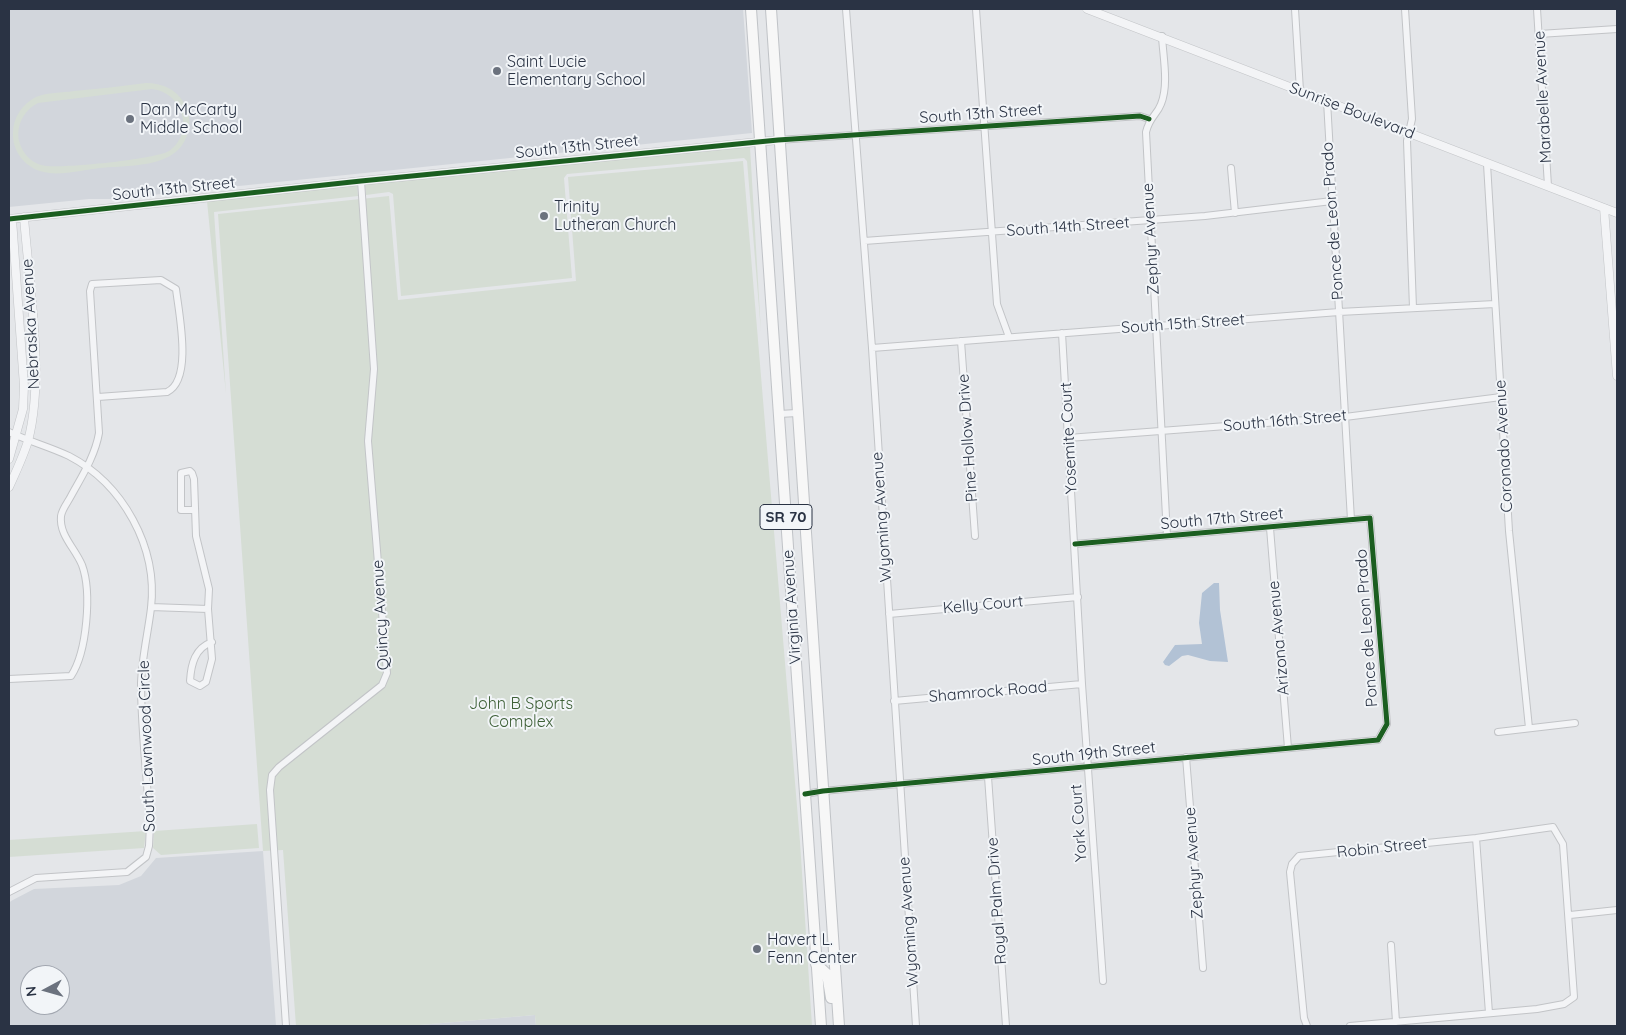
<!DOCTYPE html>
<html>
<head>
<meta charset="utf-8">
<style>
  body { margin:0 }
  #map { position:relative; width:1626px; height:1035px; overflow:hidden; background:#e4e6e9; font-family:Quicksand,sans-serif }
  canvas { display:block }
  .frame { position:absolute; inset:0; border:10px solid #2a3344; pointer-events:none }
  .north { position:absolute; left:20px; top:965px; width:50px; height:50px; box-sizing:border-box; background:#f2f5f8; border:1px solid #a2a7b0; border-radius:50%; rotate:264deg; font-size:14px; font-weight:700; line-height:20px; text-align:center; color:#2a3344 }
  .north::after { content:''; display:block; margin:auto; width:18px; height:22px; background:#6b727e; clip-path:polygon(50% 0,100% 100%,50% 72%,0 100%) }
</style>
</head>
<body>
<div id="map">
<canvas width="1626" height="1035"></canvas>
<div class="frame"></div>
<div class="north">N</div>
</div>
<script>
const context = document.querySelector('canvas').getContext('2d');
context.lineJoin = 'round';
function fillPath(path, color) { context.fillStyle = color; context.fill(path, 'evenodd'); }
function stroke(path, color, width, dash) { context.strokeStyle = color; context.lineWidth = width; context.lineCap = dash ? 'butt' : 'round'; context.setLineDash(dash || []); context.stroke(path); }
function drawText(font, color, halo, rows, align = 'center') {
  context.font = font + ' Quicksand,sans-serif'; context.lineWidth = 4; context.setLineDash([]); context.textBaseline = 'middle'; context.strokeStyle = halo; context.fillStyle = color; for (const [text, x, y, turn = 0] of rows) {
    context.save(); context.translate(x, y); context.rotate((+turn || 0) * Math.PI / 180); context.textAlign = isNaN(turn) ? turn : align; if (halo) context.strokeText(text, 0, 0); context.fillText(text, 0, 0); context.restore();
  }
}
const built = new Path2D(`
  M 9,9 L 743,9 L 752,133 L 113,199 L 89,199 L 9,207 Z
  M 263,851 L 276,1026 L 9,1026 L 9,903 L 11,901 L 34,889 L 119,885 L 141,876 L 156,858 ZM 30,975 L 60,975 L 60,1005 L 30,1005 Z
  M 535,1015 L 536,1026 L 408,1026 Z`);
const green = new Path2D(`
  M 146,83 C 162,83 176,89 184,103 C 189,112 191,122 188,132 C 179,169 130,165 100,168 C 82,170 57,177 40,171 C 24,166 12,150 13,133 C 13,118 22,104 36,97 C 47,92 62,93 74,91 C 98,89 122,86 146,83 ZM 152,89 C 182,92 196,132 169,151 C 157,159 55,170 41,165 C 30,162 22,152 19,141 C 16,125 24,110 38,103 Z
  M 750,147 L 761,332 L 747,161 L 744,158 L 567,174 L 564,178 L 572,278 L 401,296 L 393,194 L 389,192 L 366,195 L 365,184 Z
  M 743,161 L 800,842 L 812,1026 L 536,1026 L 535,1015 L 408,1026 L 296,1026 L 283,850 L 263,851 L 218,214 L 389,196 L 398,300 L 576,281 L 568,177 Z
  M 357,185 L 358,196 L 214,212 L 226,394 L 207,201 Z
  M 257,824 L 259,848 L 161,855 L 153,848 L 154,831 Z
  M 146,831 L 144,848 L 9,857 L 9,840 Z`);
const water = new Path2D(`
  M 1214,583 L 1219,583 L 1220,610 L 1228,662 L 1210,661 L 1188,655 L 1182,656 L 1169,666 L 1165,665 L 1163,662 L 1175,645 L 1202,644 L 1199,623 L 1202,593 Z`);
const minor = new Path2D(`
  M 846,9 L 872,348 L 916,1026
  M 976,9 L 997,304 L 1009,337
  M 1295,9 L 1300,91
  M 1405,9 L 1412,119 L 1407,141 L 1413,308
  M 1537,9 L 1548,186
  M 1539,34 L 1617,29
  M 1162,36 C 1163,57 1169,84 1161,104 C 1157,115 1150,116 1146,132 L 1167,536
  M 1327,101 L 1351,520
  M 778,140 L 1140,116 L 1149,119
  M 1487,164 L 1509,531 L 1529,728
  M 1231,168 L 1235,213
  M 864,241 L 1205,216 L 1332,201
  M 1062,333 L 1082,684 L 1103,981
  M 961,341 L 975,536
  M 872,348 L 1339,312 L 1495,304
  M 779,414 L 797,413
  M 9,432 C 28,441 50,447 69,456 C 123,484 158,547 151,608 C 148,633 142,657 141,683 C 141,730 147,777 150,824 L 149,846 L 146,857 L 127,872 L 36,878 L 9,892
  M 1068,438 L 1345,417 L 1501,397
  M 195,510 L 181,510 L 181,473 L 190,471 L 192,473 L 194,479 L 196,536 L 209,589 L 208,609 L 212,659 L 206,682 L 200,686 L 190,681 C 191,664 195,648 212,642
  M 1270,528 L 1288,748
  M 151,607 L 208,609
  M 889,614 L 1078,597
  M 9,679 L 71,676 C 87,652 92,592 82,565 C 75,548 59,535 61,516 C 62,509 68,502 71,496 C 82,476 95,456 99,433 L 90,291 L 92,284 L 161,280 L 176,289 C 179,314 193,380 167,392 L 98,397
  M 894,701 L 1082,684
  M 1498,732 L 1575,723
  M 1186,757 L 1203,968
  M 988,777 L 1006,1026
  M 805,794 L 823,791 L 1378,740 L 1387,724 L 1370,518 L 1075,544
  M 1476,838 L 1489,1013
  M 1570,915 L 1617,910
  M 1391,945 L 1396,1022
  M 286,1026 L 270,790 L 272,775 L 279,767 L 382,685 L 387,673 L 368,441 L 374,369 L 361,181
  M 1307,1026 L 1304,1018 L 1290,872 L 1292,864 L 1299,856 L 1476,838 L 1553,827 L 1563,844 L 1574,997 L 1564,1004 L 1537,1009 L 1350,1026`);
const tertiary = new Path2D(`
  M 1087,9 L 1617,213
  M 1604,208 L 1617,376
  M 9,219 L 361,181 L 778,140
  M 9,459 L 23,409 L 24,386 L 12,219
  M 9,487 C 16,472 23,457 28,441 C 45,378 29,284 24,217`);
const primary = new Path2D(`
  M 751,9 L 821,1026
  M 771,9 L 839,1026
  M 816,964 L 827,974 L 831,998`);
const cycleway = new Path2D(`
  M 9,219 L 361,181 L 778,140 L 1140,116 L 1149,119
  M 805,794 L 823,791 L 1378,740 L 1387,724 L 1370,518 L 1075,544`);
const markers = [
  [497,71,5,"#6b727e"],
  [130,119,5,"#6b727e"],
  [544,216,5,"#6b727e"],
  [757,949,5,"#6b727e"]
];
const shields = [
  [786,517,52]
];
const shieldNames = [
  ["SR 70",786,517]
];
const poiNames = [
  ["Saint Lucie",507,62],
  ["Elementary School",507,80],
  ["Dan McCarty",140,110],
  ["Middle School",140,128],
  ["Trinity",554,207],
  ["Lutheran Church",554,225],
  ["Havert L.",767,940],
  ["Fenn Center",767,958]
];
const streetNames = [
  ["Marabelle Avenue",1543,97,-93],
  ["Sunrise Boulevard",1352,111,21],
  ["South 13th Street",981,114,-4],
  ["South 13th Street",577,147,-6],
  ["South 13th Street",174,189,-6],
  ["Ponce de Leon Prado",1333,221,-94],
  ["South 14th Street",1068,227,-4],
  ["Zephyr Avenue",1151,239,-93],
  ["Nebraska Avenue",31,324,-93],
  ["South 15th Street",1183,324,-4],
  ["South 16th Street",1285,421,-5],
  ["Pine Hollow Drive",968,438,-94],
  ["Yosemite Court",1069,438,-93],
  ["Coronado Avenue",1504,446,-93],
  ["Wyoming Avenue",882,517,-94],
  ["South 17th Street",1222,519,-5],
  ["Kelly Court",983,605,-5],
  ["Virginia Avenue",792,607,-94],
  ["Quincy Avenue",381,615,-93],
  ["Ponce de Leon Prado",1367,628,-94],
  ["Arizona Avenue",1279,638,-95],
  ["Shamrock Road",988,692,-5],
  ["South Lawnwood Circle",147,746,-92],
  ["South 19th Street",1094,754,-6],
  ["York Court",1079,823,-94],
  ["Robin Street",1382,848,-6],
  ["Zephyr Avenue",1194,863,-94],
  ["Royal Palm Drive",997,901,-94],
  ["Wyoming Avenue",909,922,-94]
];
const parkNames = [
  ["John B Sports",521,704],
  ["Complex",521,722]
];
fillPath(built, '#d2d6dc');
fillPath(green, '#d5ddd4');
fillPath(water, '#b2c2d5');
stroke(minor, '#c2c4c7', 8);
stroke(tertiary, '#c2c4c7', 9);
stroke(primary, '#c0c3c7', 12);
stroke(minor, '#f3f4f6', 6);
stroke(tertiary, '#f3f4f6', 8);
stroke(primary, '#f7f7f7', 10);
stroke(cycleway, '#1b5e20', 5);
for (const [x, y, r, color] of markers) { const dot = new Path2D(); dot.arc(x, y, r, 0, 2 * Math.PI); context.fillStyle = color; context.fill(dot); stroke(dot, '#f2f5f8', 2); }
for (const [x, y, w] of shields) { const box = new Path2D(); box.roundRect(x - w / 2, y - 12.5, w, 25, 4); context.fillStyle = '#f2f5f8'; context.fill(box); stroke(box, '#2a3344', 1); }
drawText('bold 15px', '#2a3344', null, shieldNames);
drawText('16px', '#2a3344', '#f2f5f8', poiNames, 'left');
drawText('16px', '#2a3344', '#f2f5f8', streetNames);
drawText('16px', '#3e6037', '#f2f5f8', parkNames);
</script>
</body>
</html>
